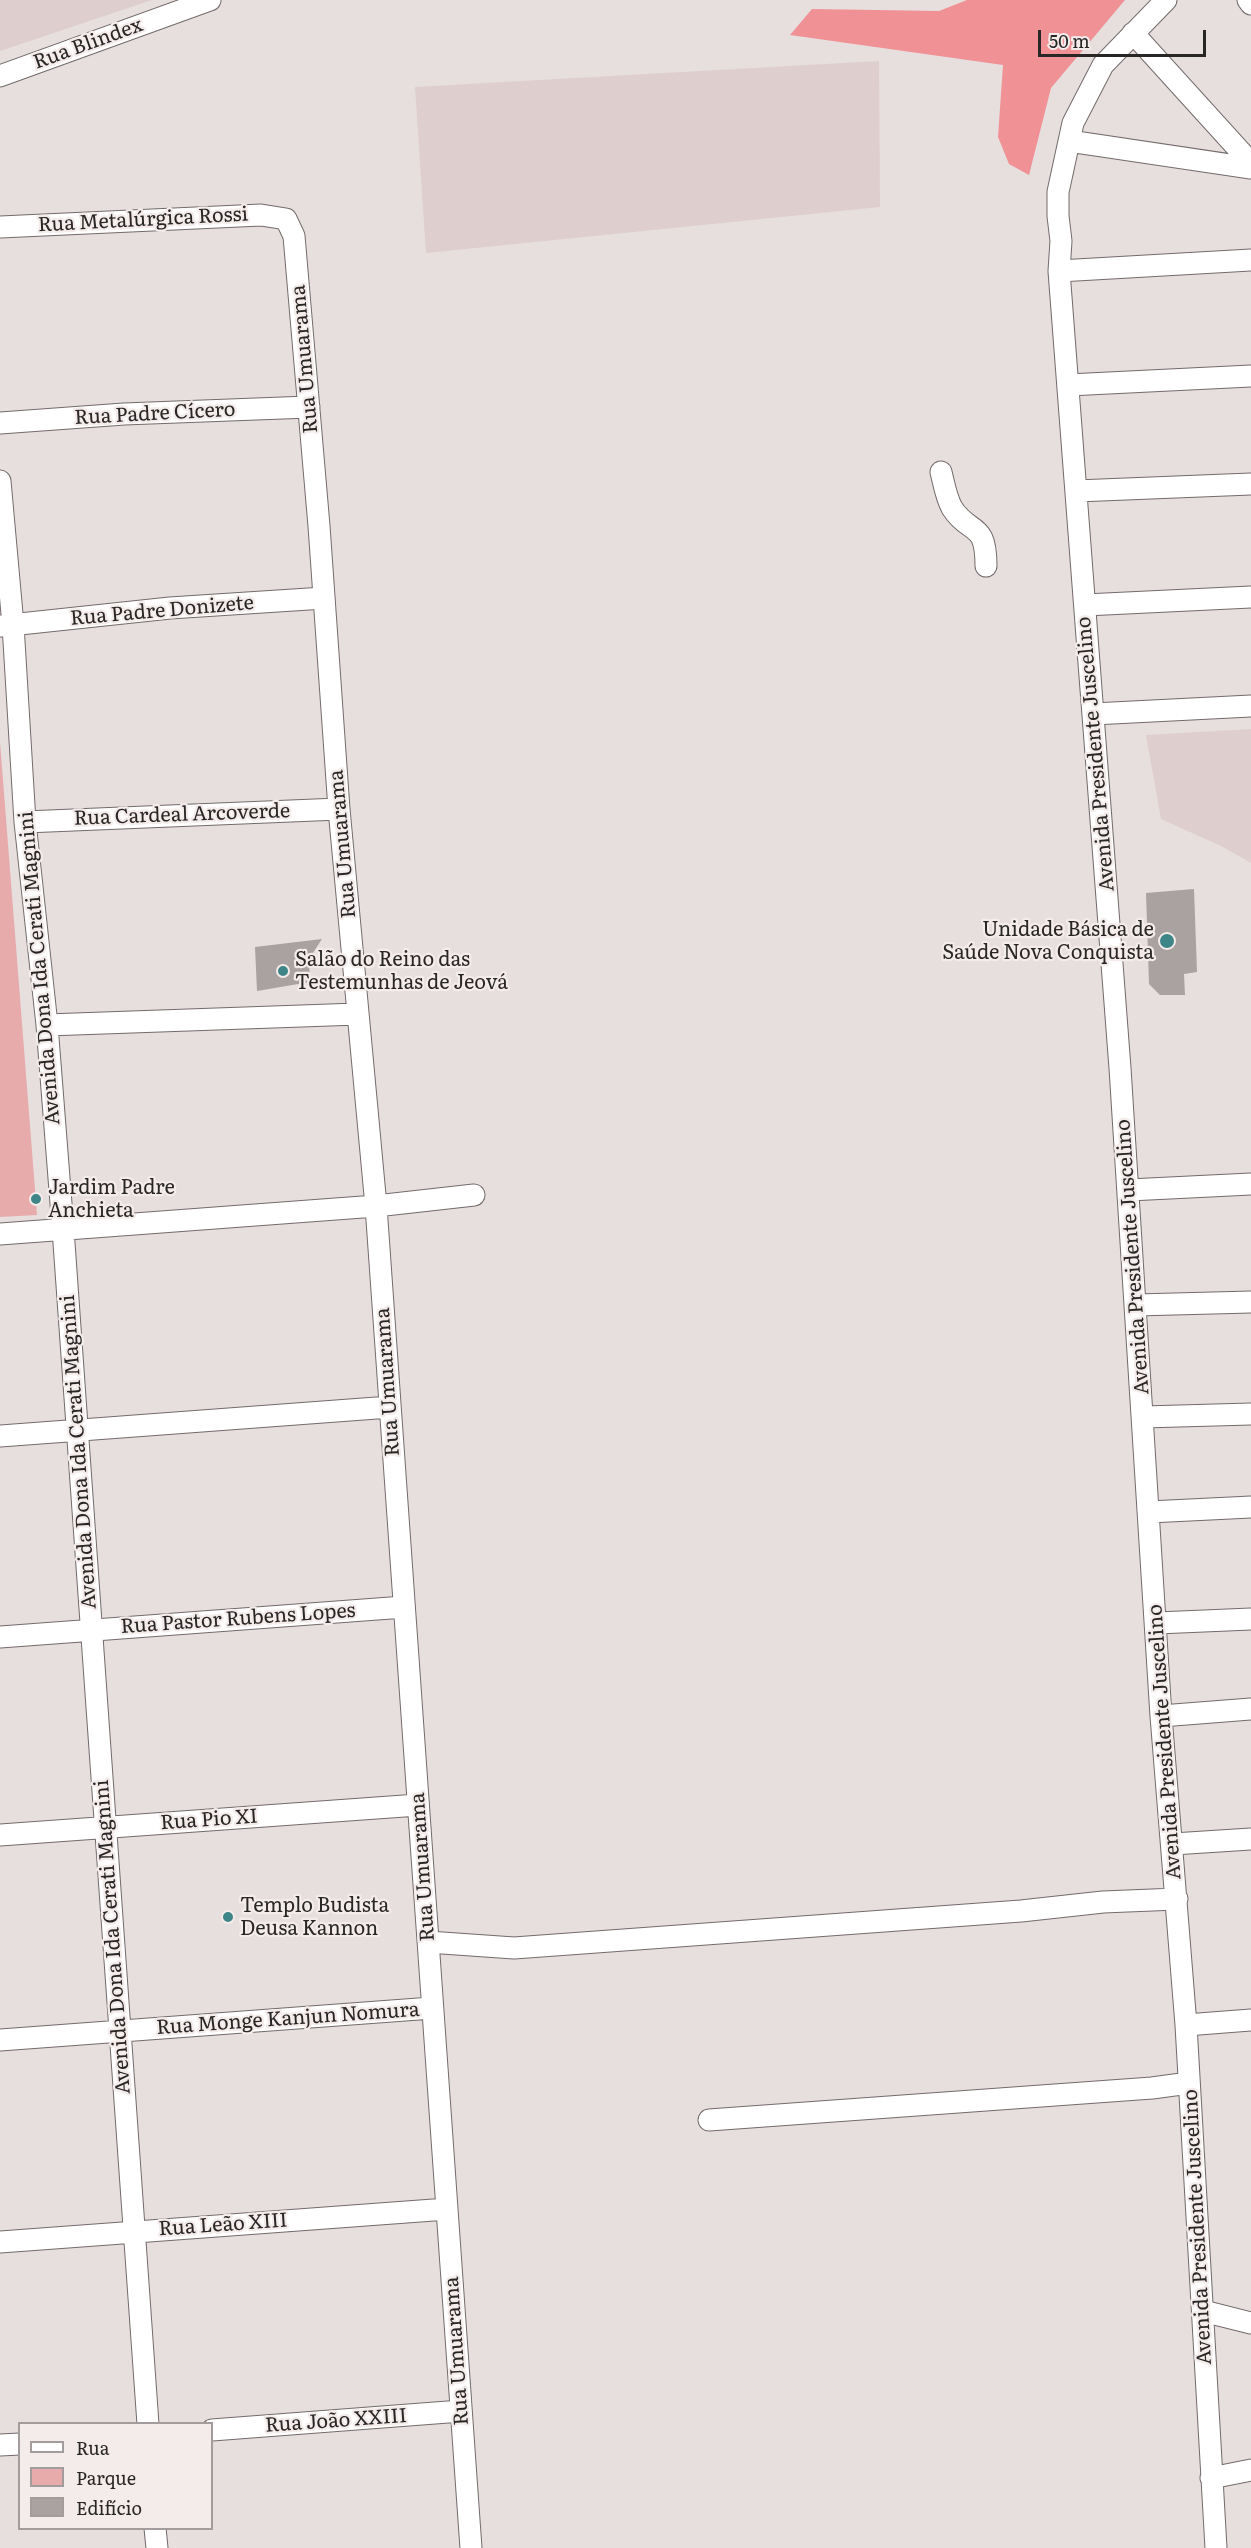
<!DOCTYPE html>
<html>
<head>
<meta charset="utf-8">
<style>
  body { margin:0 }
  #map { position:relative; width:1251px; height:2548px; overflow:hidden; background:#e7dede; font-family:Literata,serif }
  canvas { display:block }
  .legend { position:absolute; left:18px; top:2422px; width:195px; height:108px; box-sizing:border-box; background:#f4ebeb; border:2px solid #a39c9c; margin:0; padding:8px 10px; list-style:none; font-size:18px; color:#292626 }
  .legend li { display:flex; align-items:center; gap:12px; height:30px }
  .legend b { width:30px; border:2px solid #a39c9c }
  .scale { position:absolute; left:1038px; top:30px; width:168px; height:27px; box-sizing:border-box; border:3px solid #292626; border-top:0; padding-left:8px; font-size:18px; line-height:21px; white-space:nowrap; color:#292626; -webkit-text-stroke:4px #f4ebeb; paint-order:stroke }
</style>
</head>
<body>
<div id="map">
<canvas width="1251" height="2548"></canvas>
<ul class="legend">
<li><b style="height:8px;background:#fff"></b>Rua</li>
<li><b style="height:16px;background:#e7abac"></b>Parque</li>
<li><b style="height:16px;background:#aaa1a1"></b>Edifício</li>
</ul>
<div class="scale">50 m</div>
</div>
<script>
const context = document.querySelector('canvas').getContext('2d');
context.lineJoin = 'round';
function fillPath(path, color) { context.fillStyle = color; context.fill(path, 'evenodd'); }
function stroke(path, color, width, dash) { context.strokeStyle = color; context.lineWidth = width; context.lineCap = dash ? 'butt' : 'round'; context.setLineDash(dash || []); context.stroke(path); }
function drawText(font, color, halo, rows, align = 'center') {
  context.font = font + ' Literata,serif'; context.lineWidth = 4.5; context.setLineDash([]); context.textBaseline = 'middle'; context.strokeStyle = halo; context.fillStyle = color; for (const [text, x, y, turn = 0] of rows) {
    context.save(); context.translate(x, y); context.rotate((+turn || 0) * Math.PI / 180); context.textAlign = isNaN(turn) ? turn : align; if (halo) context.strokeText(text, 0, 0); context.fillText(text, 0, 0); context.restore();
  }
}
const built = new Path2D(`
  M 0,0 L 152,0 L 0,51 Z
  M 879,61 L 880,207 L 426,253 L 415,87 Z
  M 1251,729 L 1251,863 L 1221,846 L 1161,819 L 1146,735 Z`);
const green = new Path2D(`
  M 0,742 L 37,1215 L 0,1217 Z`);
const forest = new Path2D(`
  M 967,0 L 1125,0 L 1051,88 L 1029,175 L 1009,164 L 998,137 L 1003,65 L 790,35 L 812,9 L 939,11 Z`);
const building = new Path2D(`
  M 1194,889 L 1197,972 L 1184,974 L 1185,995 L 1160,995 L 1149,984 L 1146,893 Z
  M 322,939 L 309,959 L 310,982 L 257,991 L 255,947 Z`);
const minor = new Path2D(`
  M 1166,0 L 1103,65 L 1073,123 L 1058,192 L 1058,216 L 1061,241 L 1059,271 L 1120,1068 L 1161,1716 L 1186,2025 L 1216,2548
  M 1248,0 L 1251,4
  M 1133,33 L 1251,163
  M 0,76 L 210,0
  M 1069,141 L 1251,168
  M 0,227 L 261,215 L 286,219 L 294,236 L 319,526 L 339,809 L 376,1206 L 471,2548
  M 1059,271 L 1251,260
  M 1068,385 L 1251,376
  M 0,423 L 124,414 L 309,407
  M 941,472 C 944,484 946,497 952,508 C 970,536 986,520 986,566
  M 0,481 L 13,625 L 25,822 L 47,1025 L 63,1229 L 148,2424
  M 1076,491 L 1251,484
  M 1085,605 L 1251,597
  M 1,626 L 170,608 L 324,598
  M 1093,714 L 1251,706
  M 25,822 L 339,809
  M 47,1025 L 358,1014
  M 1129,1190 L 1251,1184
  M 0,1234 L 376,1206 L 474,1195
  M 1136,1305 L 1251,1302
  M 1143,1417 L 1251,1414
  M 0,1436 L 390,1407
  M 1149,1512 L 1251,1507
  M 1157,1623 L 1251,1619
  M 0,1637 L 404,1607
  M 1161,1716 L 1251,1709
  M 0,1835 L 418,1805
  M 1173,1844 L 1251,1839
  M 428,1942 L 514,1948 L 1021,1911 L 1103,1902 L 1177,1899
  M 1186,2025 L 1251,2020
  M 0,2040 L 432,2008
  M 709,2120 L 1152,2088 L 1189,2083
  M 0,2242 L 447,2209
  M 1203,2311 L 1251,2323
  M 212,2430 L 461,2411
  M 0,2445 L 20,2444
  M 1211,2478 L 1251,2470
  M 155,2528 L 157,2548`);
const markers = [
  [1167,941,8,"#3d8587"],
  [283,971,6,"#3d8587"],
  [36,1199,6,"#3d8587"],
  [228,1917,6,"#3d8587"]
];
const streetNames = [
  ["Rua Blindex",88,44,-20],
  ["Rua Metalúrgica Rossi",143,220,-3],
  ["Rua Umuarama",305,359,-95],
  ["Rua Padre Cícero",155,414,-3],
  ["Rua Padre Donizete",162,611,-5],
  ["Avenida Presidente Juscelino",1096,754,-95],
  ["Rua Cardeal Arcoverde",182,815,-2],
  ["Rua Umuarama",343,844,-95],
  ["Avenida Dona Ida Cerati Magnini",40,968,-95],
  ["Avenida Presidente Juscelino",1133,1257,-94],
  ["Rua Umuarama",388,1382,-94],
  ["Avenida Dona Ida Cerati Magnini",79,1452,-94],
  ["Rua Pastor Rubens Lopes",238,1619,-4],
  ["Avenida Presidente Juscelino",1165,1742,-94],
  ["Rua Pio XI",209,1820,-4],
  ["Rua Umuarama",423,1867,-94],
  ["Avenida Dona Ida Cerati Magnini",113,1937,-94],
  ["Rua Monge Kanjun Nomura",288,2019,-4],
  ["Rua Leão XIII",223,2225,-4],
  ["Avenida Presidente Juscelino",1198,2227,-93],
  ["Rua Umuarama",457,2351,-94],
  ["Rua João XXIII",336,2421,-4]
];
const poiNames = [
  ["Unidade Básica de",1154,930,"right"],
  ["Saúde Nova Conquista",1154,953,"right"],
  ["Salão do Reino das",295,960],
  ["Testemunhas de Jeová",295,983],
  ["Jardim Padre",48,1188],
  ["Anchieta",48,1211],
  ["Templo Budista",240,1906],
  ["Deusa Kannon",240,1929]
];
fillPath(built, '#dfcece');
fillPath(green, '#e7abac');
fillPath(forest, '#f09195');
fillPath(building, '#aaa1a1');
stroke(minor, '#736b6b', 23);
stroke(minor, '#fff', 21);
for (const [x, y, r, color] of markers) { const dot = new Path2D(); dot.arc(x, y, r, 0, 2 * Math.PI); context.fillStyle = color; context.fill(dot); stroke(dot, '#f4ebeb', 2); }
drawText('20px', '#292626', '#f4ebeb', streetNames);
drawText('20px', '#292626', '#f4ebeb', poiNames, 'left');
</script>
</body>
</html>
